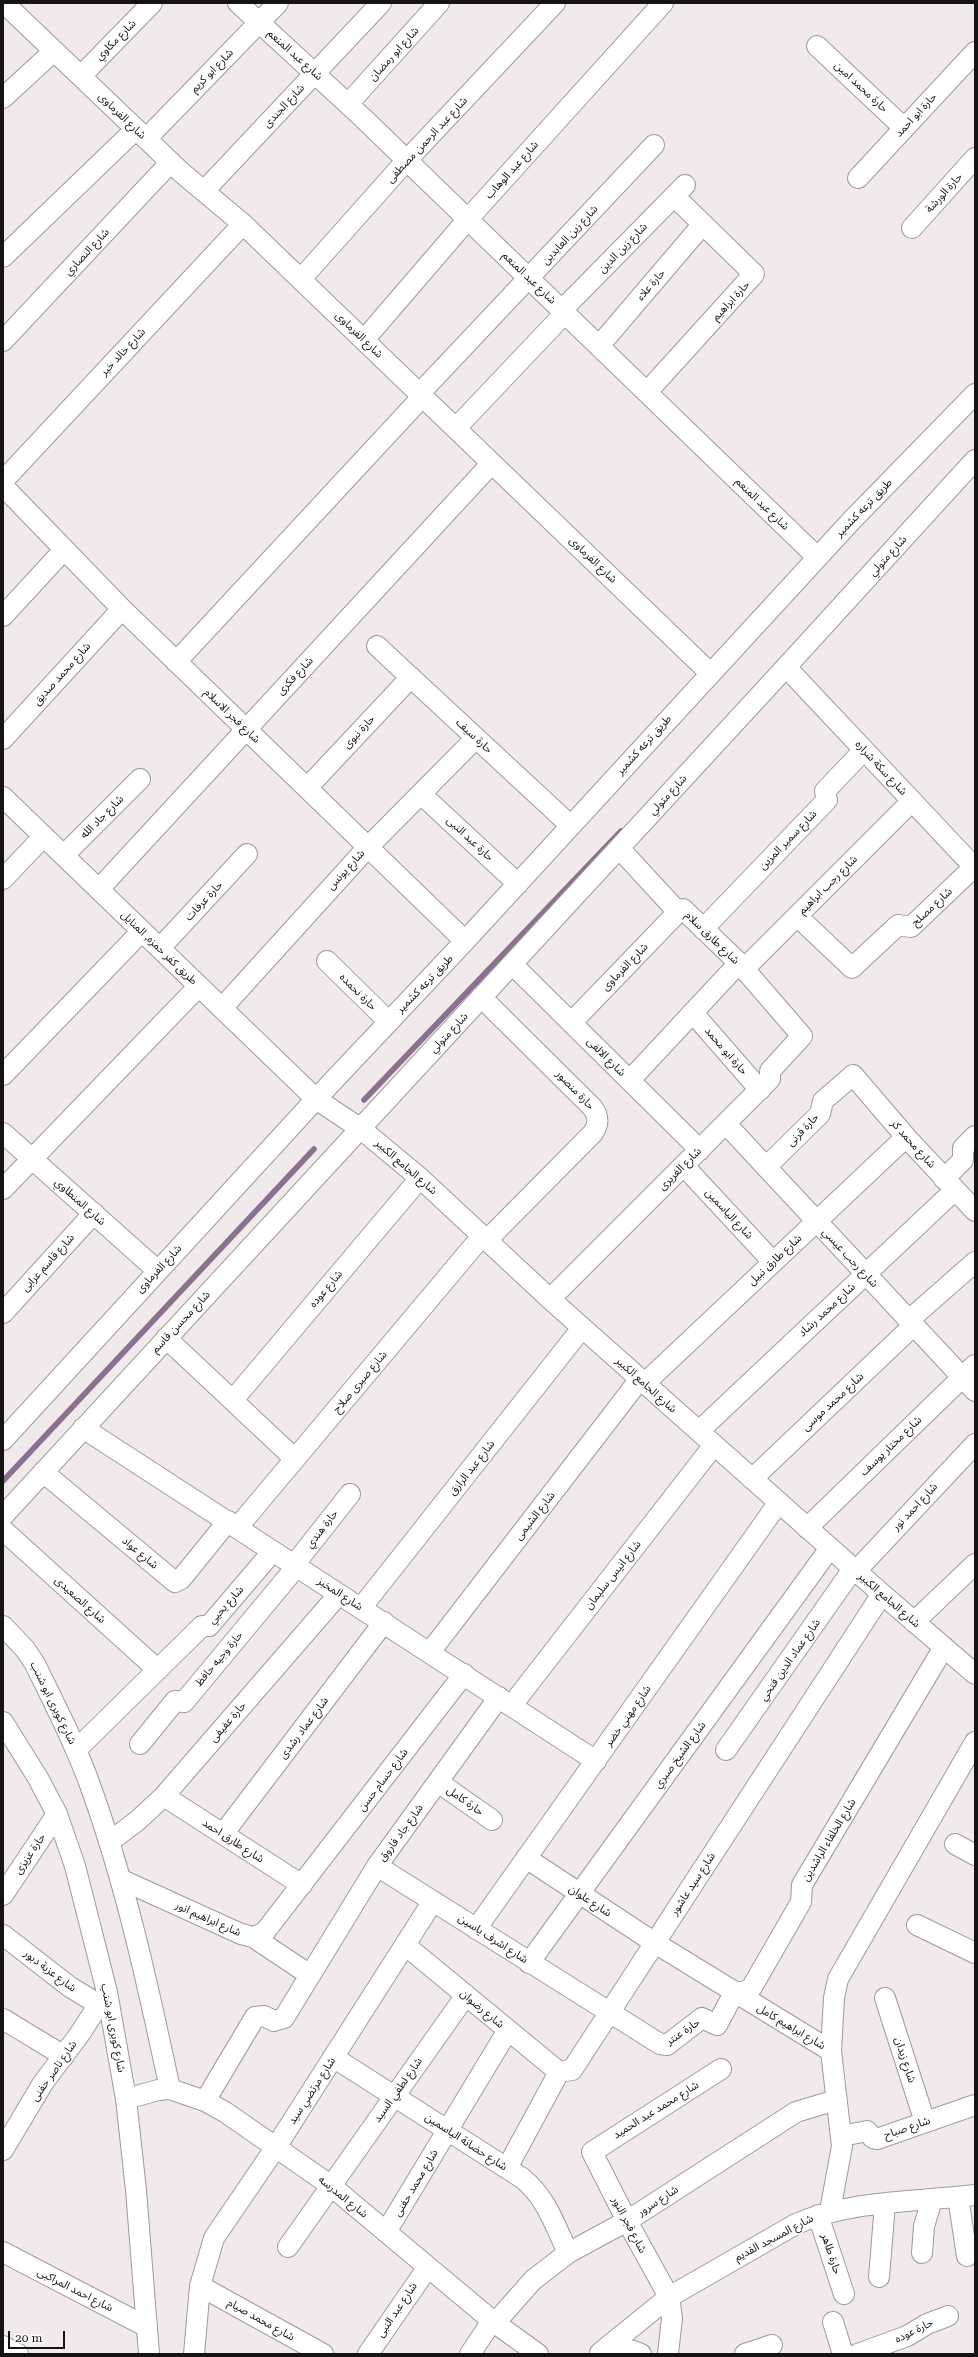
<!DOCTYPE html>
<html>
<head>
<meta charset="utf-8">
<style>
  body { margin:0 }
  #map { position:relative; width:978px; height:2357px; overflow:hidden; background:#f1e9eb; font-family:"Roboto Serif",serif }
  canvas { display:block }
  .frame { position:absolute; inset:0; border:4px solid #151313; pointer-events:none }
  .scale { position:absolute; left:8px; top:2331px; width:57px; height:18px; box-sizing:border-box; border:2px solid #151313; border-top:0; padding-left:5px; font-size:12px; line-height:14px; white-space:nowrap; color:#151313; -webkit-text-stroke:3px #fff; paint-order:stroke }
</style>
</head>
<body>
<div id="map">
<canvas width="978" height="2357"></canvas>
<div class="frame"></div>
<div class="scale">20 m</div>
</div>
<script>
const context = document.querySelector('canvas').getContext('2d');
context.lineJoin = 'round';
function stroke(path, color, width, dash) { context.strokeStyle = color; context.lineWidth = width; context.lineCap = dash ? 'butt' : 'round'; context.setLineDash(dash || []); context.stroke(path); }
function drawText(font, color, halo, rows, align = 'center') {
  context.font = font + ' "Roboto Serif","Noto Sans Arabic",serif'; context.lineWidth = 3; context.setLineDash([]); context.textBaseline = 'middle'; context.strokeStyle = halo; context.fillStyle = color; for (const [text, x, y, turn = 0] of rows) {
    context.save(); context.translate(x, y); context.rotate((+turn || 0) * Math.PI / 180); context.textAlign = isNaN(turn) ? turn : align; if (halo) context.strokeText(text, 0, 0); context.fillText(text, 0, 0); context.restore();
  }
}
const stream = new Path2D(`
  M 364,1100 L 621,831
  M 3,1481 L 314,1149`);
const minor = new Path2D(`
  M 4,3 L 182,173 L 243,224 L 710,673
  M 238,3 L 363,118 L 817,557
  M 817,46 L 904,128
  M 81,76 L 152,3
  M 3,98 L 54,51
  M 348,104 L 439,3
  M 146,139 L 278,3
  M 858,178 L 975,52
  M 204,191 L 381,3
  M 912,228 L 975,158
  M 3,257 L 136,129
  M 301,279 L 407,160 L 555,3
  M 562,310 L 685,185
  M 364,340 L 468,219 L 663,3
  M 3,341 L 171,162
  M 599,346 L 703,224
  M 647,392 L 754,274 L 674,196
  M 420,393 L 654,145
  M 456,428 L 565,313
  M 3,481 L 243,224
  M 3,486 L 122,609 L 465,941
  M 3,616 L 64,550
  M 377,646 L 571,826
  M 176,662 L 423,396
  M 786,667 L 975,868
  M 3,739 L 122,609
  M 307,788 L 411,677
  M 421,794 L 518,884
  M 3,797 L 316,1099 L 361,1129 L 420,1178 L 550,1299 L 882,1594 L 975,1674
  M 64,855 L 140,779
  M 3,879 L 44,836
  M 99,889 L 492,463
  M 797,916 L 852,968 L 898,925 L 911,927 L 974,867
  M 703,929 L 827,800 L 825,791 L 864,750
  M 160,948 L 247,854
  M 327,961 L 389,1022
  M 512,964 L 700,1150
  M 744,969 L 912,801
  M 481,997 L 592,1107 C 599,1116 599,1124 593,1133 L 487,1240
  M 222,1008 L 368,847 L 476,738
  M 693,1013 L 760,1090
  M 572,1022 L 678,912
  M 3,1075 L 142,931
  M 630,1080 L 739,963
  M 726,1124 L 975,1391
  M 3,1133 L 158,1271
  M 684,1166 L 773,1262
  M 766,1167 L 820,1114 L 823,1101 L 853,1075 L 906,1137 L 975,1211
  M 944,1179 L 963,1160 L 963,1148 L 975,1136
  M 3,1189 L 199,986
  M 550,1299 L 770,1079 L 770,1071 L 802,1036 L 739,963 L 683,909 L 677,911 L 619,848
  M 3,1313 L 94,1213
  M 909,1320 L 975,1262
  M 166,1338 L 295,1459
  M 645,1383 L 906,1137
  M 233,1400 L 420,1178
  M 83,1428 L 596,1761
  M 699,1431 L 955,1190
  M 3,1440 L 316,1099 L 465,941 L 853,519 L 975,394
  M 43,1472 L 175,1582 L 181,1579 L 228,1521
  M 752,1479 L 914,1325
  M 3,1516 L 786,667 L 975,460
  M 237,1528 L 482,1236
  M 807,1528 L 975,1365
  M 3,1530 L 158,1670
  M 294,1565 L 350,1494
  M 856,1571 L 975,1444
  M 361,1608 L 582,1328
  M 914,1622 L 975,1564
  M 3,1626 L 25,1649 L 35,1664 C 54,1703 75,1743 90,1785 C 126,1884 148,1986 170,2089
  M 430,1652 L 640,1379
  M 512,1705 L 714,1445
  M 3,1722 L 38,1778 L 57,1814 L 75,1866 L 107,1992 L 126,2099 L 136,2190 L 149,2354
  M 140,1744 L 175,1701 L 184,1702 L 297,1566
  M 76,1750 L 202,1626 L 209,1626 L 273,1551
  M 726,1750 L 853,1569
  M 438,1782 L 492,1820
  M 164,1796 L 302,1885
  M 223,1834 L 384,1622
  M 109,1842 L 137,1821 L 164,1796 L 339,1594
  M 955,1844 L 975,1855
  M 526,1858 L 655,1943 L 831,2051 L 842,2146 L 830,2211
  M 377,1866 L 660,2044 L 667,2045 L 702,2018 L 717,2025 L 734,1993 L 747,1991 L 752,1987 L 801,1902 L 802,1885 L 944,1647
  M 120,1879 L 241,1934 L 253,1937 L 264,1933 L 464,1674
  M 3,1895 L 57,1814
  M 917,1925 L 975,1953
  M 476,1929 L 779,1502
  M 3,1935 L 70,1987 L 98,2004
  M 253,1937 L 310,1975
  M 405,1945 L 559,2072
  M 529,1963 L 830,1548
  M 885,1998 L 925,2122
  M 3,2019 L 64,2056
  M 831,2051 L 834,1998 L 838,1979 L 975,1742
  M 333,2057 L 522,2178 C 546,2197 555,2225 568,2253
  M 126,2099 L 158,2090 L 170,2089 L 205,2101 L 225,2112 L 330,2185 L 495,2323 L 538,2354
  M 205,2101 L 255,2017 L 264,2016 L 274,2021 L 284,2018 L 377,1866 L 499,1697
  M 842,2136 L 867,2131 L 873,2138 L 877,2139 L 975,2105
  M 3,2150 L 43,2083 L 79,2035 L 107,1992
  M 507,2168 L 559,2072 L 572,2070 L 882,1594
  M 958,2197 L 967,2256
  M 818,2215 L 844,2294
  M 386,2232 L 508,2030
  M 288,2247 L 466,1995
  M 3,2252 L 147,2327
  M 922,2253 L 924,2226 L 932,2200
  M 879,2277 L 885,2204
  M 200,2286 L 323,2354
  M 833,2322 L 843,2354
  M 495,2323 L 533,2280 L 568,2253 L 627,2221 L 796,2112 L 836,2100
  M 3,2346 L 18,2354
  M 600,2353 L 669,2297 L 796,2224 C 852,2200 915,2202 975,2195
  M 601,2353 C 616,2349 626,2347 641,2354
  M 194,2354 L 200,2286 L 214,2238 L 276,2147 L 433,1901
  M 368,2354 L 428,2267
  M 470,2354 L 492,2321
  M 668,2354 L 672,2318 L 669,2297 L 627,2221 L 592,2152 L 721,2069
  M 745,2354 L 772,2345
  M 858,2354 L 907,2336 L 927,2324 L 948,2316`);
const streetNames = [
  ["شارع مكاوي",116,40,-45],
  ["شارع ابو رمضان",394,54,-48],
  ["شارع عبد المنعم",295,55,42],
  ["شارع ابو كريم",212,71,-46],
  ["حارة محمد امين",861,87,43],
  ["شارع الجندى",284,106,-47],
  ["حارة ابو احمد",916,115,-47],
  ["شارع الفرماوى",122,116,44],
  ["شارع عبد الرحمن مصطفى",427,140,-47],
  ["شارع عبد الوهاب",512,170,-48],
  ["حارة الورشة",944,193,-48],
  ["شارع زين العابدين",570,235,-47],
  ["شارع زين الدين",623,248,-46],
  ["شارع النصاري",87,252,-47],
  ["شارع عبد المنعم",529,278,44],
  ["حارة علاء",651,285,-49],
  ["حارة ابراهيم",731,301,-47],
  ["شارع الفرماوى",359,335,44],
  ["شارع خالد خير",123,352,-47],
  ["شارع عبد المنعم",762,504,44],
  ["طريق ترعه كشمير",864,508,-46],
  ["شارع متولي",888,556,-48],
  ["شارع الفرماوى",593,560,44],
  ["شارع محمد صديق",62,674,-48],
  ["شارع فكرى",295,676,-47],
  ["شارع فجر الاسلام",232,716,44],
  ["حارة نبوى",359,732,-47],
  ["حارة سيف",474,736,43],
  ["طريق ترعه كشمير",644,745,-48],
  ["شارع سكة شراره",881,768,47],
  ["شارع متولي",668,795,-47],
  ["شارع جاد الله",102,817,-45],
  ["حارة عبد النبى",470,839,43],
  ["شارع سمير المزين",788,840,-46],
  ["شارع يونس",346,870,-48],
  ["شارع رجب ابراهيم",828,885,-45],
  ["حارة عرفات",204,901,-47],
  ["شارع مصلح",932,907,-43],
  ["شارع طارق سلام",712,938,44],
  ["طريق كفر حمزه, المنايل",159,948,44],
  ["شارع الفرماوى",625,967,-46],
  ["طريق ترعه كشمير",425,984,-46],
  ["حارة نحمده",358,992,45],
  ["شارع متولي",449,1033,-47],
  ["حارة ابو محمد",726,1051,49],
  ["شارع الالفى",606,1057,45],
  ["حارة منصور",575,1090,46],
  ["حارة قرنى",803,1130,-46],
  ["شارع محمد كر",913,1144,48],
  ["شارع الجامع الكبير",406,1167,41],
  ["شارع الغريرى",680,1169,-45],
  ["شارع المنطاوي",80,1202,42],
  ["شارع الياسمين",729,1214,47],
  ["شارع رجب عيسي",850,1258,47],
  ["شارع طارق نبيل",775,1260,-43],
  ["شارع قاسم عرابى",48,1263,-48],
  ["شارع الفرماوى",159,1269,-47],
  ["شارع عوده",326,1289,-50],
  ["شارع محمد رشاد",827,1310,-43],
  ["شارع محسن قاسم",181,1322,-47],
  ["شارع صبرى صلاح",360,1382,-50],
  ["شارع الجامع الكبير",646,1385,42],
  ["شارع محمد موسى",833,1402,-43],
  ["شارع مختار يوسف",891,1446,-44],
  ["شارع عبد الرازق",472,1468,-52],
  ["شارع احمد نور",915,1507,-47],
  ["شارع الشيمى",535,1516,-52],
  ["حارة هندي",322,1529,-52],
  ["شارع عواد",140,1553,40],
  ["شارع انيس سليمان",613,1575,-52],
  ["شارع المخبز",340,1594,33],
  ["شارع الصعيدى",80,1600,42],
  ["شارع الجامع الكبير",889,1600,41],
  ["شارع يحيي",226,1605,-48],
  ["حارة وجيه حافظ",219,1659,-50],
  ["شارع عماد الدين فتحي",790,1660,-55],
  ["شارع كوبرى ابو شنب",53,1703,64],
  ["شارع مهني خضر",628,1716,-55],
  ["حارة عفيفى",228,1722,-49],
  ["شارع عماد رشدى",304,1728,-53],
  ["شارع الشيخ صبري",680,1755,-54],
  ["شارع حسام حسن",383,1780,-53],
  ["حارة كامل",465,1801,35],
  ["شارع جاد فاروق",401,1833,-54],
  ["شارع الخلفاء الراشدين",829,1840,-59],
  ["شارع طارق احمد",233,1841,33],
  ["حارة عزيزى",30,1854,-56],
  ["شارع سيد عاشور",693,1884,-57],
  ["شارع علوان",590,1901,33],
  ["شارع ابراهيم انور",208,1919,24],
  ["شارع اشرف ياسين",493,1939,33],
  ["شارع عزبة دبور",50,1971,37],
  ["شارع رضوان",482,2009,40],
  ["شارع ابراهيم كامل",791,2027,31],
  ["شارع كوبرى ابو شنب",113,2028,79],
  ["حارة عنتر",683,2032,-34],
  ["شارع زيدان",905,2060,72],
  ["شارع ناصر حفنى",54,2071,-55],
  ["شارع لطفي السيد",398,2090,-55],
  ["شارع مرتضي سيد",312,2091,-57],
  ["شارع محمد عبد الحميد",656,2110,-32],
  ["شارع صباح",907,2128,-19],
  ["شارع حضانة الياسمين",466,2142,33],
  ["شارع محمد حفنى",416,2183,-59],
  ["شارع المدرسه",343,2197,39],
  ["شارع سرور",658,2201,-33],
  ["شارع فجر النور",629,2225,62],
  ["شارع المسجد القديم",774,2238,-28],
  ["حارة طاهر",831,2254,72],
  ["شارع احمد المراكبى",75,2290,27],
  ["شارع عبد النبى",397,2310,-56],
  ["شارع محمد صيام",261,2320,29],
  ["حارة عوده",914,2331,-26]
];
stroke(stream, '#8b7090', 5.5);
stroke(minor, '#a1999b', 22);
stroke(minor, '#fff', 20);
drawText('11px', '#151313', '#fff', streetNames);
</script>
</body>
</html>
